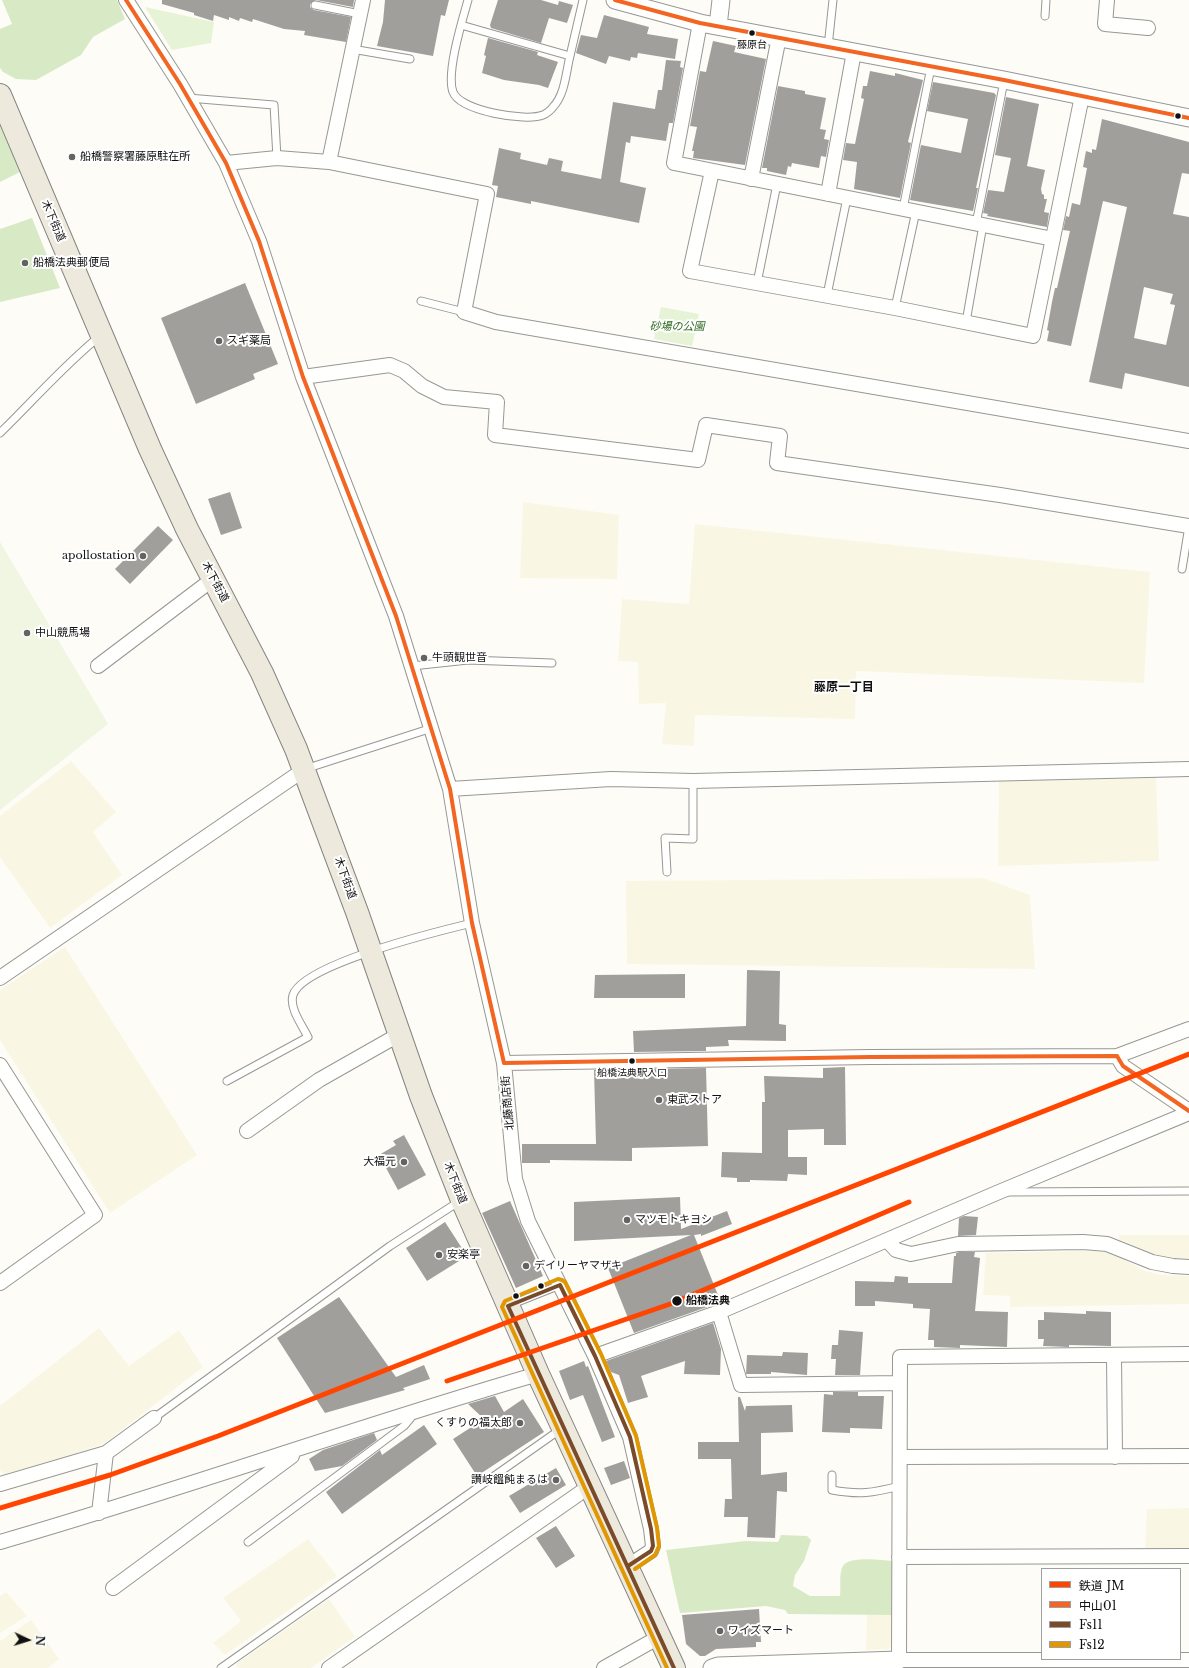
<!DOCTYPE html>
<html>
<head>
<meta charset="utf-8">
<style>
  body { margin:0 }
  #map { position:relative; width:1189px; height:1668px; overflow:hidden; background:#fdfcf7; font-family:"Libre Baskerville","Noto Sans JP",serif }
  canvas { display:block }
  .legend { position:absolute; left:1041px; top:1568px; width:140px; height:92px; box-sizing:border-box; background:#fff; border:1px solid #a0a0a0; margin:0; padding:5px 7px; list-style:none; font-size:12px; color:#111 }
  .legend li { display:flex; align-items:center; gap:8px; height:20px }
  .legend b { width:20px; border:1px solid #a0a0a0 }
  .north { position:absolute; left:8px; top:1620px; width:40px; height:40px; -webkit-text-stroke:3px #fff; paint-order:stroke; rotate:94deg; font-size:11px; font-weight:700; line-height:16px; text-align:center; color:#111 }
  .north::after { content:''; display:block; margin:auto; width:14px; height:18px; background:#111; clip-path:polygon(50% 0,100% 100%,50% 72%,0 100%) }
</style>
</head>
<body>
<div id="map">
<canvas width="1189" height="1668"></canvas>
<ul class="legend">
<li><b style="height:5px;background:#ff4500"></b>鉄道 JM</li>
<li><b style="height:5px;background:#f26522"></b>中山01</li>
<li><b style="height:5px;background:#7a4b2a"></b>Fs11</li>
<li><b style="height:5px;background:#e09702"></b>Fs12</li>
</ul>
<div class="north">N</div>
</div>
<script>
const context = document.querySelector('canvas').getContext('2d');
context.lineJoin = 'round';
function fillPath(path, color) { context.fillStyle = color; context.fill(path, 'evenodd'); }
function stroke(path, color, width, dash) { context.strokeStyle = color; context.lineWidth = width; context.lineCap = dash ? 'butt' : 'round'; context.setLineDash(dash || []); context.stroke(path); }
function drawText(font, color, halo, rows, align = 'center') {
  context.font = font + ' "Libre Baskerville","Noto Sans JP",serif'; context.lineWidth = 4; context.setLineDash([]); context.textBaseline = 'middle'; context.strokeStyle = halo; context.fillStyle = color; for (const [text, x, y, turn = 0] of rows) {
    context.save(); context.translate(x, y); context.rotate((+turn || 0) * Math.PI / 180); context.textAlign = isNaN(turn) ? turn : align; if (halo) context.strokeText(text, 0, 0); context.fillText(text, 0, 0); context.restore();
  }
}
const farmland = new Path2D(`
  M 523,502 L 619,515 L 617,579 L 520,578 Z
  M 695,524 L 1150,572 L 1144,683 L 856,671 L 855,719 L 695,715 L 694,746 L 662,744 L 666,703 L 639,704 L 638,662 L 618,661 L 622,599 L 689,604 Z
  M 71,761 L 116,812 L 93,832 L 122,875 L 50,928 L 0,857 L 0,816 Z
  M 1156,777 L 1159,861 L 998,866 L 999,779 Z
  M 983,878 L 1030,895 L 1035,969 L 627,964 L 626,881 Z
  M 65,947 L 197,1155 L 110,1213 L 0,1040 L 0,990 Z
  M 1119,1235 L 1189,1235 L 1189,1261 L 1154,1256 L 1126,1242 L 1119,1240 Z
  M 1081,1251 L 1105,1252 L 1120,1257 L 1145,1271 L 1161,1275 L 1189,1276 L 1189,1304 L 1010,1307 L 1010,1296 L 983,1295 L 986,1253 Z
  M 99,1328 L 129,1366 L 179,1330 L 203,1367 L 105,1443 L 6,1478 L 0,1470 L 0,1406 Z
  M 1189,1508 L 1189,1550 L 1145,1550 L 1147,1509 Z
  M 308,1539 L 337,1576 L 225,1655 L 213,1643 L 241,1621 L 223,1598 Z
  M 6,1592 L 27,1616 L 0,1633 L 0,1596 Z
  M 329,1599 L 355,1637 L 311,1668 L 238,1668 L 236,1664 Z
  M 867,1614 L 893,1615 L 892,1643 L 889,1649 L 866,1650 Z
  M 31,1620 L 59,1659 L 48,1668 L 0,1668 L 0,1641 Z`);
const green = new Path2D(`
  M 145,7 L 214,22 L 211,43 L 172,50 Z
  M 661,307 L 699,314 L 692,346 L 654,339 Z`);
const forest = new Path2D(`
  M 2,0 L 117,0 L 125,19 L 93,37 L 81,55 L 36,80 L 16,79 L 3,72 L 0,68 L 0,29 L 12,24 Z
  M 0,119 L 22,171 L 0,182 Z
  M 32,218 L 60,288 L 0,302 L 0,229 Z
  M 781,1535 L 807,1536 L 811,1540 L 804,1561 L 795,1575 L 793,1586 L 810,1596 L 840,1596 C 841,1587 839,1576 842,1568 C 845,1555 881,1560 892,1561 L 893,1615 L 788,1614 L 785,1610 L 766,1606 L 680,1613 L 666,1550 L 746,1541 L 778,1542 Z`);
const pitch = new Path2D(`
  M 0,542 L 108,724 L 0,810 Z`);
const building = new Path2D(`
  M 162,0 L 354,0 L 353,7 L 316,0 L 310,4 L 310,7 L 314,10 L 351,17 L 346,42 L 304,35 L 305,31 L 284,29 L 253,19 L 252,22 L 240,18 L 239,21 L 229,17 L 229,20 L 214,15 L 213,21 L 194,15 L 194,13 L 162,4 Z
  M 385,0 L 449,0 L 445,16 L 441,15 L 433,56 L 377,46 L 383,22 Z
  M 498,0 L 541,0 L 558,5 L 559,1 L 573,5 L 567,23 L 549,18 L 541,43 L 491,28 L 490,25 Z
  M 604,15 L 649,27 L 647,34 L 678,39 L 675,59 L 638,53 L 637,58 L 631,57 L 630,61 L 609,56 L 606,64 L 576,53 L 581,35 L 597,38 Z
  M 488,38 L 538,52 L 537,55 L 558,62 L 548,88 L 539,85 L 504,80 L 482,73 L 486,56 L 484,55 Z
  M 713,41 L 736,46 L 734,52 L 766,59 L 745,165 L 693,158 L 694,151 L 692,151 L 697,127 L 690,126 L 700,71 L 706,72 Z
  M 666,60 L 681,61 L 680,67 L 683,68 L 673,123 L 669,123 L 666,141 L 631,136 L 630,143 L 626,142 L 620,182 L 646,188 L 639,223 L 531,201 L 531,204 L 496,197 L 498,186 L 492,185 L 499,148 L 521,153 L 520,159 L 547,165 L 549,158 L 563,161 L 561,171 L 601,179 L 613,102 L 655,109 L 658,90 L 662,90 Z
  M 870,71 L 895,76 L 895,73 L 923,80 L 908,142 L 911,143 L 900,198 L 854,189 L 857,162 L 843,160 L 846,143 L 855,144 L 864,99 L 861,98 L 863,86 L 867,86 Z
  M 933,82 L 994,93 L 996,95 L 976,188 L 978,188 L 973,211 L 910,200 L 921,145 L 961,153 L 968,119 L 927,111 Z
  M 778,86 L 805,91 L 805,94 L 826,98 L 820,129 L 826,130 L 824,139 L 829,140 L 826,157 L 821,156 L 819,168 L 792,163 L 791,167 L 788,166 L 786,175 L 767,171 L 767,168 L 762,168 Z
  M 1006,97 L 1039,104 L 1027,166 L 1045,170 L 1041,189 L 1042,194 L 1044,195 L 1044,199 L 1047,199 L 1044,212 L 1049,213 L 1047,227 L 987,216 L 988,214 L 983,213 L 988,190 L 1004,192 L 1011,158 L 995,155 Z
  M 1102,119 L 1189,142 L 1189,174 L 1182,173 L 1173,214 L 1189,217 L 1189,387 L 1125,373 L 1122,389 L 1089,382 L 1127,207 L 1103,201 L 1071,346 L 1047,341 L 1049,331 L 1047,330 L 1052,302 L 1055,288 L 1057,288 L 1070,231 L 1063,230 L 1066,216 L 1069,217 L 1072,203 L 1080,205 L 1087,168 L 1083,167 L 1086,151 L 1092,153 L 1092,149 L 1096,150 ZM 1144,287 L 1173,294 L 1170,304 L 1175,305 L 1166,345 L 1134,338 Z
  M 245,283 L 278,364 L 253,374 L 255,379 L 196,404 L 161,318 Z
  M 230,492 L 242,528 L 221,535 L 208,499 Z
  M 158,526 L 173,540 L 130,584 L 115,569 Z
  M 747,970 L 780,971 L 779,1024 L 786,1025 L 786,1041 L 728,1040 L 729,1046 L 706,1047 L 706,1051 L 634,1052 L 633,1031 L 746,1026 Z
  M 685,974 L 685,998 L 594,998 L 595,975 Z
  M 845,1067 L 846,1145 L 824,1145 L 824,1129 L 788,1130 L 788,1157 L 807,1157 L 807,1175 L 788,1174 L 787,1181 L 750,1180 L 750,1182 L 737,1182 L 737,1178 L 721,1177 L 722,1152 L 762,1153 L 762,1102 L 765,1102 L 764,1076 L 823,1078 L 823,1068 Z
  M 706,1068 L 708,1146 L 632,1148 L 632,1161 L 550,1160 L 550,1163 L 522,1163 L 522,1144 L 596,1144 L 594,1070 Z
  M 404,1135 L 426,1175 L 398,1190 L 379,1155 L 396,1145 L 393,1141 Z
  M 680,1197 L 681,1229 L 727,1211 L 732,1224 L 701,1236 L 701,1234 L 694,1235 L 720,1300 L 707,1306 L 707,1307 L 634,1333 L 608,1268 L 691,1235 L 574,1241 L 574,1202 Z
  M 510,1201 L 543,1276 L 516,1288 L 482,1213 Z
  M 964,1216 L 978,1217 L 976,1235 L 958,1236 L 959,1218 Z
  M 445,1222 L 467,1256 L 427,1281 L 406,1248 Z
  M 959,1252 L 975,1252 L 974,1257 L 980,1258 L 975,1311 L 1008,1312 L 1007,1347 L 960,1345 L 960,1348 L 934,1347 L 934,1340 L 928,1340 L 930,1309 L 913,1308 L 913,1304 L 875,1301 L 875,1306 L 855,1306 L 855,1281 L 894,1282 L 895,1276 L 908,1277 L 908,1283 L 952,1283 L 954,1256 L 956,1256 L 956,1253 Z
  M 339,1297 L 396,1377 L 424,1365 L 430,1379 L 403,1388 L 405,1390 L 325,1413 L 277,1338 Z
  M 1086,1311 L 1111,1312 L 1111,1346 L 1069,1345 L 1069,1347 L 1043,1346 L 1044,1339 L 1038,1339 L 1038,1320 L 1044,1320 L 1044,1312 L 1086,1314 Z
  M 713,1323 L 721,1349 L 720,1375 L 684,1374 L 685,1361 L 641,1376 L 648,1397 L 628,1403 L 619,1375 L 611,1372 L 606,1361 Z
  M 839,1330 L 863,1332 L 860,1375 L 835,1375 L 836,1359 L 831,1359 L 832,1345 L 838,1345 Z
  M 783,1352 L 808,1353 L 807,1375 L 771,1372 L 771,1374 L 746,1374 L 747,1355 L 782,1356 Z
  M 584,1361 L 586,1367 L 588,1366 L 615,1437 L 602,1442 L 583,1395 L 570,1400 L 559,1371 Z
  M 833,1392 L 858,1392 L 858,1396 L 884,1396 L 882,1429 L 850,1428 L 850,1433 L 822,1432 L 824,1394 L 833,1395 Z
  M 495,1396 L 504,1412 L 523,1399 L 544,1432 L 477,1476 L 453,1439 L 484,1419 L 468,1404 Z
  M 738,1397 L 740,1397 L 745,1411 L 746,1406 L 792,1405 L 793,1432 L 761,1433 L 761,1475 L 787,1472 L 787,1492 L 777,1491 L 775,1538 L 747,1537 L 748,1517 L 724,1517 L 725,1499 L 732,1499 L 731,1459 L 698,1459 L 698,1442 L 739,1442 Z
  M 424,1425 L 437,1444 L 342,1514 L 326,1492 L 380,1450 L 382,1455 Z
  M 374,1433 L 377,1440 L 342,1466 L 315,1471 L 309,1459 L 323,1450 Z
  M 624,1461 L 630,1478 L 611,1485 L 604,1468 Z
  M 556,1468 L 566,1485 L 520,1513 L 509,1496 Z
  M 556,1526 L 575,1556 L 556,1568 L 536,1538 Z
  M 759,1609 L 761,1642 L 756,1642 L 756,1647 L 716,1649 L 705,1656 L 700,1656 L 686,1644 L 682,1615 Z`);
const service = new Path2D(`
  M 468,0 C 462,21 446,73 453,92 C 460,111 526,122 543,115 C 546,114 551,110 553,107 C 565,95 566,72 570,56
  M 315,5 L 360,14
  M 1045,16 L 1046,0
  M 461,25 L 570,56 L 583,0
  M 828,47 L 833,0
  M 352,49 L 410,59
  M 188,98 L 274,105 L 277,158
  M 903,209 L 931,67
  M 976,224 L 1004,81
  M 757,283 L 777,184
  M 827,295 L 847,198
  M 421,301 L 464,312
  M 895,308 L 916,211
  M 966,322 L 983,225
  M 0,433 C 33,401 64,365 100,336
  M 1182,569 L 1189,526
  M 412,666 L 468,660 L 552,663
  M 305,769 L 432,728
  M 667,872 L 665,838 L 693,839 L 693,781
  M 227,1081 L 308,1037 C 302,1025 289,1008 293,995 C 303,964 439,931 472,923
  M 1009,1192 L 1189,1191
  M 510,1305 L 560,1285
  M 154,1418 L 390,1246 L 460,1201
  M 832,1475 L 832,1490 C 860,1495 872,1493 900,1486
  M 248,1542 L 404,1426 L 414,1414
  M 221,1668 L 561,1429`);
const minor = new Path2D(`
  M 126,0 L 180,84 L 226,163 L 259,241 L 303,377 L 396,616 L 450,789 L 472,923 L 504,1063 L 515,1179 L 528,1221 L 595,1356 L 630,1437 L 651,1529 L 653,1546 L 651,1551 L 628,1566
  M 1107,0 L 1105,24 L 1148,28
  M 700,23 L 674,163 L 1053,239
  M 329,162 L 487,194 L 464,312 L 496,322 L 1189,441
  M 226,163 L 277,158 L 329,162 L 363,0
  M 712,171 L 690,271 L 895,308 L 1033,336 L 1082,96
  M 751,179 L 779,37
  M 828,194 L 854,52
  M 303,377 L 390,365 L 404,371 L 422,386 L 444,397 L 497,402 L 495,435 L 698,460 L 706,425 L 780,436 L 777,463 L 1000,495 L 1189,526
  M 98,666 L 213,579
  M 450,789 L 611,779 L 693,781 L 1189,769
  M 0,978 L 305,769
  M 1117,1056 L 1123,1066 L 1189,1111
  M 504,1063 L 870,1057 L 1117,1056 L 1189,1029
  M 0,1065 L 95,1215 L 0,1283
  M 247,1131 L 319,1080 L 400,1034
  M 887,1240 L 896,1250 L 911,1254 L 958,1244 L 1083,1242 L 1107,1244 L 1152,1262 L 1173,1266 L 1189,1267
  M 719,1312 L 741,1385 L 900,1383
  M 1189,1354 L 900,1357 L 899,1660 L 1189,1660
  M 1114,1355 L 1115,1457
  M 595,1356 L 719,1312 L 999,1192 L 1189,1113
  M 900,1457 L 1189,1456
  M 0,1484 L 106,1453 L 154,1418
  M 99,1513 L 106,1453
  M 0,1542 C 181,1490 358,1426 538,1374
  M 899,1557 L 1189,1556
  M 113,1588 L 292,1456
  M 329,1668 L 590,1486
  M 604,1668 L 661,1636`);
const tertiary = new Path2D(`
  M 615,0 L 700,23 L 1004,80 L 1189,118
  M 718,26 L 721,0
  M 712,1668 L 718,1666 L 899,1660`);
const primary = new Path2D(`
  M 0,95 L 150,449 L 187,529 L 262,673 L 296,749 L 357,912 L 421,1096 L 462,1200 L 538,1374 L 674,1668`);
const bus1 = new Path2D(`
  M 126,0 L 180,84 L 226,163 L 259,241 L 303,377 L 396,616 L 450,789 L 472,923 L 504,1063
  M 615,0 L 700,23 L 1004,80 L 1189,118
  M 1117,1056 L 1123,1066 L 1189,1111
  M 504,1063 L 870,1057 L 1117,1056`);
const bus2 = new Path2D(`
  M 628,1566 L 651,1551 L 653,1546 L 651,1529 L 630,1437 L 595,1356 L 560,1285 L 508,1306 L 674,1668`);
const bus3 = new Path2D(`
  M 635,1569 L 655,1555 L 659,1546 L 657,1528 L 636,1436 L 601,1354 L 565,1282 L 562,1280 L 558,1279 L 505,1301 L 502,1307 L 667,1668`);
const rail1 = new Path2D(`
  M 447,1381 L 673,1303 L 909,1202
  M 0,1508 L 110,1475 L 218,1436 L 1189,1054`);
const markers = [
  [752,33,3.5,"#111"],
  [1178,116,3.5,"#111"],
  [72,157,4,"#646362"],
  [25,263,4,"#646362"],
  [219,341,4,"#646362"],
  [143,556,4,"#646362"],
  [27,633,4,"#646362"],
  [424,658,4,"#646362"],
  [632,1061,3.5,"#111"],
  [659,1100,4,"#646362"],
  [404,1162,4,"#646362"],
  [627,1220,4,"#646362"],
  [439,1255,4,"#646362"],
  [526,1266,4,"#646362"],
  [541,1286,3.5,"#111"],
  [516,1296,3.5,"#111"],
  [677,1301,5.5,"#111"],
  [520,1423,4,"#646362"],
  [556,1480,4,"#646362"],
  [720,1631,4,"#646362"]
];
const busNames = [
  ["藤原台",752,45],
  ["船橋法典駅入口",632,1073]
];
const poiNames = [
  ["船橋警察署藤原駐在所",80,157],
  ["船橋法典郵便局",33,263],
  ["スギ薬局",227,341],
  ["apollostation",135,556,"right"],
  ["中山競馬場",35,633],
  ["牛頭観世音",432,658],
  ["東武ストア",667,1100],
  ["大福元",396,1162,"right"],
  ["マツモトキヨシ",635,1220],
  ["安楽亭",447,1255],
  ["デイリーヤマザキ",534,1266],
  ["くすりの福太郎",512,1423,"right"],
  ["讃岐饂飩まるは",548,1480,"right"],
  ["ワイズマート",728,1631]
];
const streetNames = [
  ["木下街道",53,221,67],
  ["木下街道",215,582,62],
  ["木下街道",345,878,70],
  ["北藤商店街",508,1103,-95],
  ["木下街道",455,1183,68]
];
const parkNames = [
  ["砂場の公園",677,327]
];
const stopNames = [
  ["船橋法典",686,1301]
];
const neighbourhoodNames = [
  ["藤原一丁目",844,688]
];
fillPath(farmland, '#f9f7e4');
fillPath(green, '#e7f3d7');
fillPath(forest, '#d8eac5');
fillPath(pitch, '#f0f6e1');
fillPath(building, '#a19f9c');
stroke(service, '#979795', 9);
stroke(minor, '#979795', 16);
stroke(tertiary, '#979795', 19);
stroke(primary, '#858482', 24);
stroke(service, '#fffffe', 7);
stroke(minor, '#fffffe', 14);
stroke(tertiary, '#fffffe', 17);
stroke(primary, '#ede9dc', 22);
stroke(bus1, '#f26522', 4);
stroke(bus2, '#7a4b2a', 4);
stroke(bus3, '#e09702', 4);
stroke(rail1, '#ff4500', 5);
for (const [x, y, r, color] of markers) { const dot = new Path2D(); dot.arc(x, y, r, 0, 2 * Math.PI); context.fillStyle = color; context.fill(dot); stroke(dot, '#fff', 1.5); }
drawText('10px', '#111', '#fff', busNames);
drawText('11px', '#111', '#fff', poiNames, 'left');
drawText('11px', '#111', '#fff', streetNames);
drawText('italic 11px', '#2f6b1f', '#fff', parkNames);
drawText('bold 11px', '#111', '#fff', stopNames, 'left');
drawText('bold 12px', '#111', '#fff', neighbourhoodNames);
</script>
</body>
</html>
